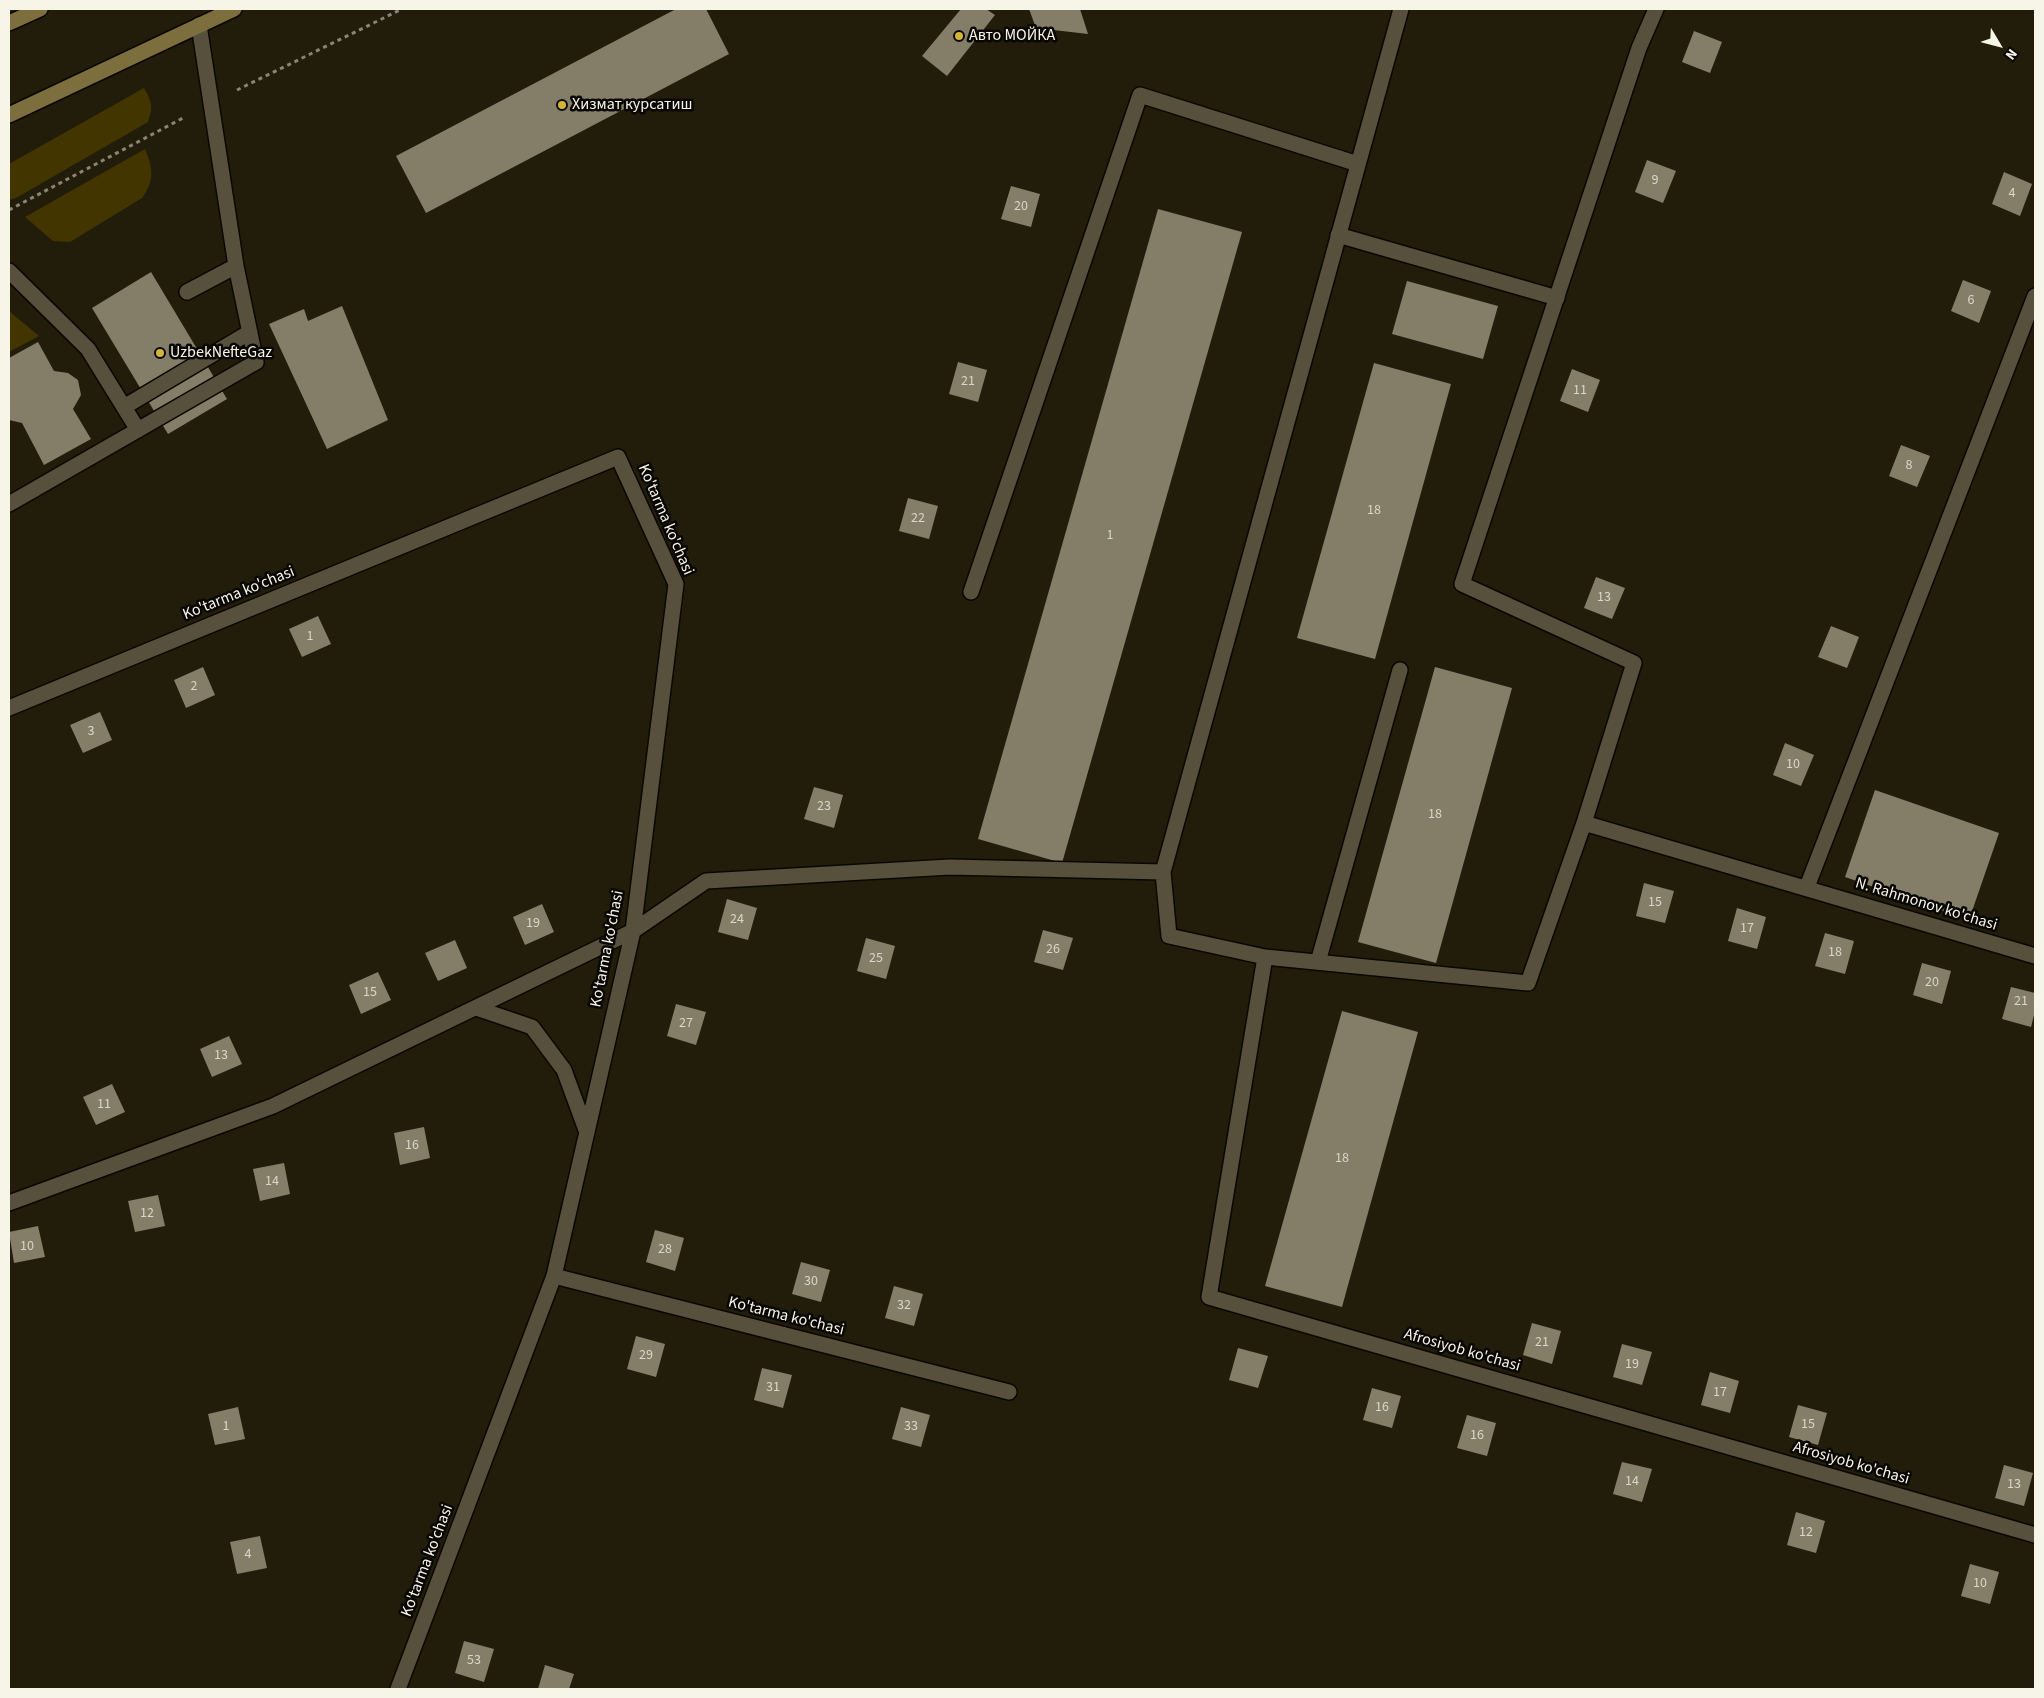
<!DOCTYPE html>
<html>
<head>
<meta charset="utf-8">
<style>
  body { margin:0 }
  #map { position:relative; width:2044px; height:1698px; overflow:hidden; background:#221d0b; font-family:"Source Sans 3",sans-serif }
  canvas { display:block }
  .frame { position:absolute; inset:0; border:10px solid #f7f4e8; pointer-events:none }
  .north { position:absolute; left:1974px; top:20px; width:50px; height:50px; -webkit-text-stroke:4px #090703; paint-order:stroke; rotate:127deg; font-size:14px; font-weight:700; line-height:20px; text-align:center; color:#f7f4e8 }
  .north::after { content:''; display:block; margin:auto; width:18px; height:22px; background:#f7f4e8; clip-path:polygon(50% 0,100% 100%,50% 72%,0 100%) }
</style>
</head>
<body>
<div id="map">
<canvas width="2044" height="1698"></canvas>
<div class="frame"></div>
<div class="north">N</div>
</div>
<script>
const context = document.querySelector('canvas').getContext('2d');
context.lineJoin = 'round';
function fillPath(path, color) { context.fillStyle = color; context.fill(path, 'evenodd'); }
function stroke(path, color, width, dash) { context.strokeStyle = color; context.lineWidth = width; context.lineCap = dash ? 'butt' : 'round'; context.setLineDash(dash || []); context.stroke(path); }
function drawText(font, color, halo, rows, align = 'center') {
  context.font = font + ' "Source Sans 3",sans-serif'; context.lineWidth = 5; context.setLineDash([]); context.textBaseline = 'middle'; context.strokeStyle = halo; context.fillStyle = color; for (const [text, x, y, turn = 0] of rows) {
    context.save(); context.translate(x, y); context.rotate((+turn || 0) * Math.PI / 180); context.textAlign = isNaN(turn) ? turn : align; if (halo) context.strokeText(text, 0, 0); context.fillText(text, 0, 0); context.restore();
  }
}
const green = new Path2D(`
  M 144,88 C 152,101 153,108 148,122 L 16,198 L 9,200 L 9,164 Z
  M 145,149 C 153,168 155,181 142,198 L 70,242 L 53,241 L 25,217 Z
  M 9,311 L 39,336 L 9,352 Z`);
const building = new Path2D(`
  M 676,9 L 706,9 L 729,54 L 426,213 L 396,156 Z
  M 961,9 L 986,9 L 995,15 L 947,76 L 922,56 Z
  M 1029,9 L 1080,9 L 1088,34 L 1036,28 Z
  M 1694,31 L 1722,42 L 1710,73 L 1682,62 Z
  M 1647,160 L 1676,171 L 1663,203 L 1635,192 Z
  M 2004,172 L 2032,184 L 2020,216 L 1992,204 Z
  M 1011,186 L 1040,194 L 1031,227 L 1001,219 Z
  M 1158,209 L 1242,232 L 1062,863 L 978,839 Z
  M 151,272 L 227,399 L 168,434 L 92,308 Z
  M 1963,280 L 1991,291 L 1979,323 L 1951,311 Z
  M 1407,281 L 1498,306 L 1483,359 L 1392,334 Z
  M 342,306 L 388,420 L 327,449 L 269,324 L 304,309 L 308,321 Z
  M 38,342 L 54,371 L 68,373 L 78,380 L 81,395 L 73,409 L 91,439 L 44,465 L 22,423 L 9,420 L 9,358 Z
  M 958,362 L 987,370 L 978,402 L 949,394 Z
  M 1374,363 L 1451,384 L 1375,659 L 1297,638 Z
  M 1572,369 L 1600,380 L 1588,412 L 1560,401 Z
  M 1901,445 L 1930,456 L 1917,487 L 1889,476 Z
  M 908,498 L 938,506 L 929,539 L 899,531 Z
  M 1596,577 L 1625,588 L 1612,619 L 1584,608 Z
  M 318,616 L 331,644 L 302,657 L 289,629 Z
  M 1831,626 L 1859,637 L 1847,668 L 1818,657 Z
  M 203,667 L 215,695 L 186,708 L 174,680 Z
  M 1435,667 L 1512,688 L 1436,963 L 1358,942 Z
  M 100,712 L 112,740 L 83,753 L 70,725 Z
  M 1785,743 L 1814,755 L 1801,786 L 1773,775 Z
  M 814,787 L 843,795 L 834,828 L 804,819 Z
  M 1875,790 L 1999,833 L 1969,920 L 1845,877 Z
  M 1644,883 L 1674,891 L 1665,923 L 1636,916 Z
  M 727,899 L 757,908 L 748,940 L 718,932 Z
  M 542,904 L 554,932 L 525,945 L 513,917 Z
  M 1737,908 L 1766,917 L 1757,949 L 1728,941 Z
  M 1043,930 L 1073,938 L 1063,970 L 1034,962 Z
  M 1825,933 L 1854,941 L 1845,974 L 1815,966 Z
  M 866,938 L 895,946 L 886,979 L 857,971 Z
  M 455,940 L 467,968 L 438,981 L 425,953 Z
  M 1922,963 L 1951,971 L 1942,1004 L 1913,995 Z
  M 378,972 L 391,1000 L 361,1014 L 349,985 Z
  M 2011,987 L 2035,993 L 2035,1011 L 2031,1027 L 2002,1019 Z
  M 676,1004 L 706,1012 L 696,1045 L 667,1036 Z
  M 1342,1011 L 1418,1032 L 1342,1307 L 1265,1286 Z
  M 229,1036 L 242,1064 L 212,1077 L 200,1049 Z
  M 112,1084 L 125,1112 L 96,1125 L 83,1097 Z
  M 424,1127 L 430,1158 L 400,1165 L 394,1133 Z
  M 284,1163 L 290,1194 L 260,1201 L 253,1169 Z
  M 158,1195 L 165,1226 L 135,1232 L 128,1201 Z
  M 38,1226 L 45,1257 L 14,1263 L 9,1232 Z
  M 655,1230 L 684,1238 L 675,1271 L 646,1262 Z
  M 801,1262 L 830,1270 L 821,1302 L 792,1294 Z
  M 894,1286 L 923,1294 L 914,1326 L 885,1318 Z
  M 1532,1323 L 1561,1331 L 1552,1364 L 1523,1355 Z
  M 636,1336 L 665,1344 L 656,1377 L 627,1369 Z
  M 1622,1344 L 1652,1352 L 1642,1385 L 1613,1377 Z
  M 1238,1348 L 1268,1356 L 1258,1388 L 1229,1380 Z
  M 762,1368 L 792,1375 L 783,1408 L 754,1400 Z
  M 1710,1372 L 1739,1381 L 1730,1413 L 1701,1405 Z
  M 1372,1388 L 1401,1396 L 1392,1428 L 1363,1420 Z
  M 1798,1405 L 1827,1413 L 1818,1445 L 1789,1437 Z
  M 238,1407 L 245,1439 L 215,1445 L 208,1414 Z
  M 901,1407 L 930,1415 L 921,1447 L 892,1439 Z
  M 1467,1415 L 1496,1423 L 1487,1456 L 1457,1448 Z
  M 1622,1462 L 1652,1469 L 1642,1502 L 1613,1494 Z
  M 2004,1465 L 2033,1473 L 2024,1506 L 1995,1498 Z
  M 1796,1512 L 1825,1521 L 1816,1553 L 1787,1545 Z
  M 260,1536 L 267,1568 L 237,1574 L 230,1542 Z
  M 1970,1564 L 1999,1572 L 1990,1604 L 1961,1596 Z
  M 464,1641 L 494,1649 L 484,1682 L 455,1673 Z
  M 545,1665 L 574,1674 L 569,1689 L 538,1689 Z`);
const path = new Path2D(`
  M 237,90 L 402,9
  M 9,210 L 185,117`);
const lane = new Path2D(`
  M 1338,235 L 1557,298
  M 9,271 L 88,349 L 138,430
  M 187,292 L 236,266 L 199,25
  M 124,407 L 250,332
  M 9,504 L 256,362 L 236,266
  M 1318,962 L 1400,670
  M 554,1276 L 1009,1392`);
const street = new Path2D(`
  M 1401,9 L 1163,872 L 1169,936 L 1265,957 L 1528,983 L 1584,823 L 2035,956
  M 971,592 L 1140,95 L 1358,164
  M 9,708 L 618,457 L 676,584 L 633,931 L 554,1276 L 398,1689
  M 1584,823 L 1634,663 L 1462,584 L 1639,48 L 1656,9
  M 1807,887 L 2035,296
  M 1265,957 L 1209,1297 L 2035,1535
  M 476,1008 L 532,1027 L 564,1070 L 586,1130
  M 9,1203 L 273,1106 L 633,931 L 706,881 L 950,867 L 1163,872`);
const secondary = new Path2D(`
  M 9,23 L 40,9
  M 9,115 L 234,9`);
const markers = [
  [959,36,5,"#d5b535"],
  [562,105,5,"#d5b535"],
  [160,353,5,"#d5b535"]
];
const numberNames = [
  ["9",1655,181],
  ["4",2012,194],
  ["20",1021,207],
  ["6",1971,301],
  ["21",968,382],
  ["11",1580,391],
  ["8",1909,466],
  ["18",1374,511],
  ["22",918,519],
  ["1",1110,536],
  ["13",1604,598],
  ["1",310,637],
  ["2",194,687],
  ["3",91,732],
  ["10",1793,765],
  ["23",824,807],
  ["18",1435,815],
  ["15",1655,903],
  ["24",737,920],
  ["19",533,924],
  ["17",1747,929],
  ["26",1053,950],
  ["18",1835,953],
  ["25",876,959],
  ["20",1932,983],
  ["15",370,993],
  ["21",2021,1002],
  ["27",686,1024],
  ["13",221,1056],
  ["11",104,1105],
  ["16",412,1146],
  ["18",1342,1159],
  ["14",272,1182],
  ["12",147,1214],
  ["10",27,1247],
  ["28",665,1250],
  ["30",811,1282],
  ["32",904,1306],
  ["21",1542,1343],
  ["29",646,1356],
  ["19",1632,1365],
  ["31",773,1388],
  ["17",1720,1393],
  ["16",1382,1408],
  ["15",1808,1425],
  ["1",226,1427],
  ["33",911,1427],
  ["16",1477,1436],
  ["14",1632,1482],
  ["13",2014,1485],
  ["12",1806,1533],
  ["4",248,1555],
  ["10",1980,1584],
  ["53",474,1661]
];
const poiNames = [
  ["Авто МОЙКА",969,36],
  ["Хизмат курсатиш",572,105],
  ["UzbekNefteGaz",170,353]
];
const streetNames = [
  ["Ko'tarma ko'chasi",665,520,67],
  ["Ko'tarma ko'chasi",239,594,-22],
  ["N. Rahmonov ko'chasi",1926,905,17],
  ["Ko'tarma ko'chasi",608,949,-79],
  ["Ko'tarma ko'chasi",786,1317,14],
  ["Afrosiyob ko'chasi",1462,1351,16],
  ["Afrosiyob ko'chasi",1851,1464,16],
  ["Ko'tarma ko'chasi",428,1561,-69]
];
fillPath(green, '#423500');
fillPath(building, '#847e69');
stroke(lane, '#0b0700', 18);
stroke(street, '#0b0700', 18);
stroke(secondary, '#0b0700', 18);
stroke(path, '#898576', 3, [4, 4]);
stroke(lane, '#56503d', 15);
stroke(street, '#56503d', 15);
stroke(secondary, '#7c6f3d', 15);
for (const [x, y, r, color] of markers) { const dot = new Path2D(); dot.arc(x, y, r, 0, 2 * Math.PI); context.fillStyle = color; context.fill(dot); stroke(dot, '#090703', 2); }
drawText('14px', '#dad6c8', null, numberNames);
drawText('16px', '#f7f4e8', '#090703', poiNames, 'left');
drawText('16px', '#f7f4e8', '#090703', streetNames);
</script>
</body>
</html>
